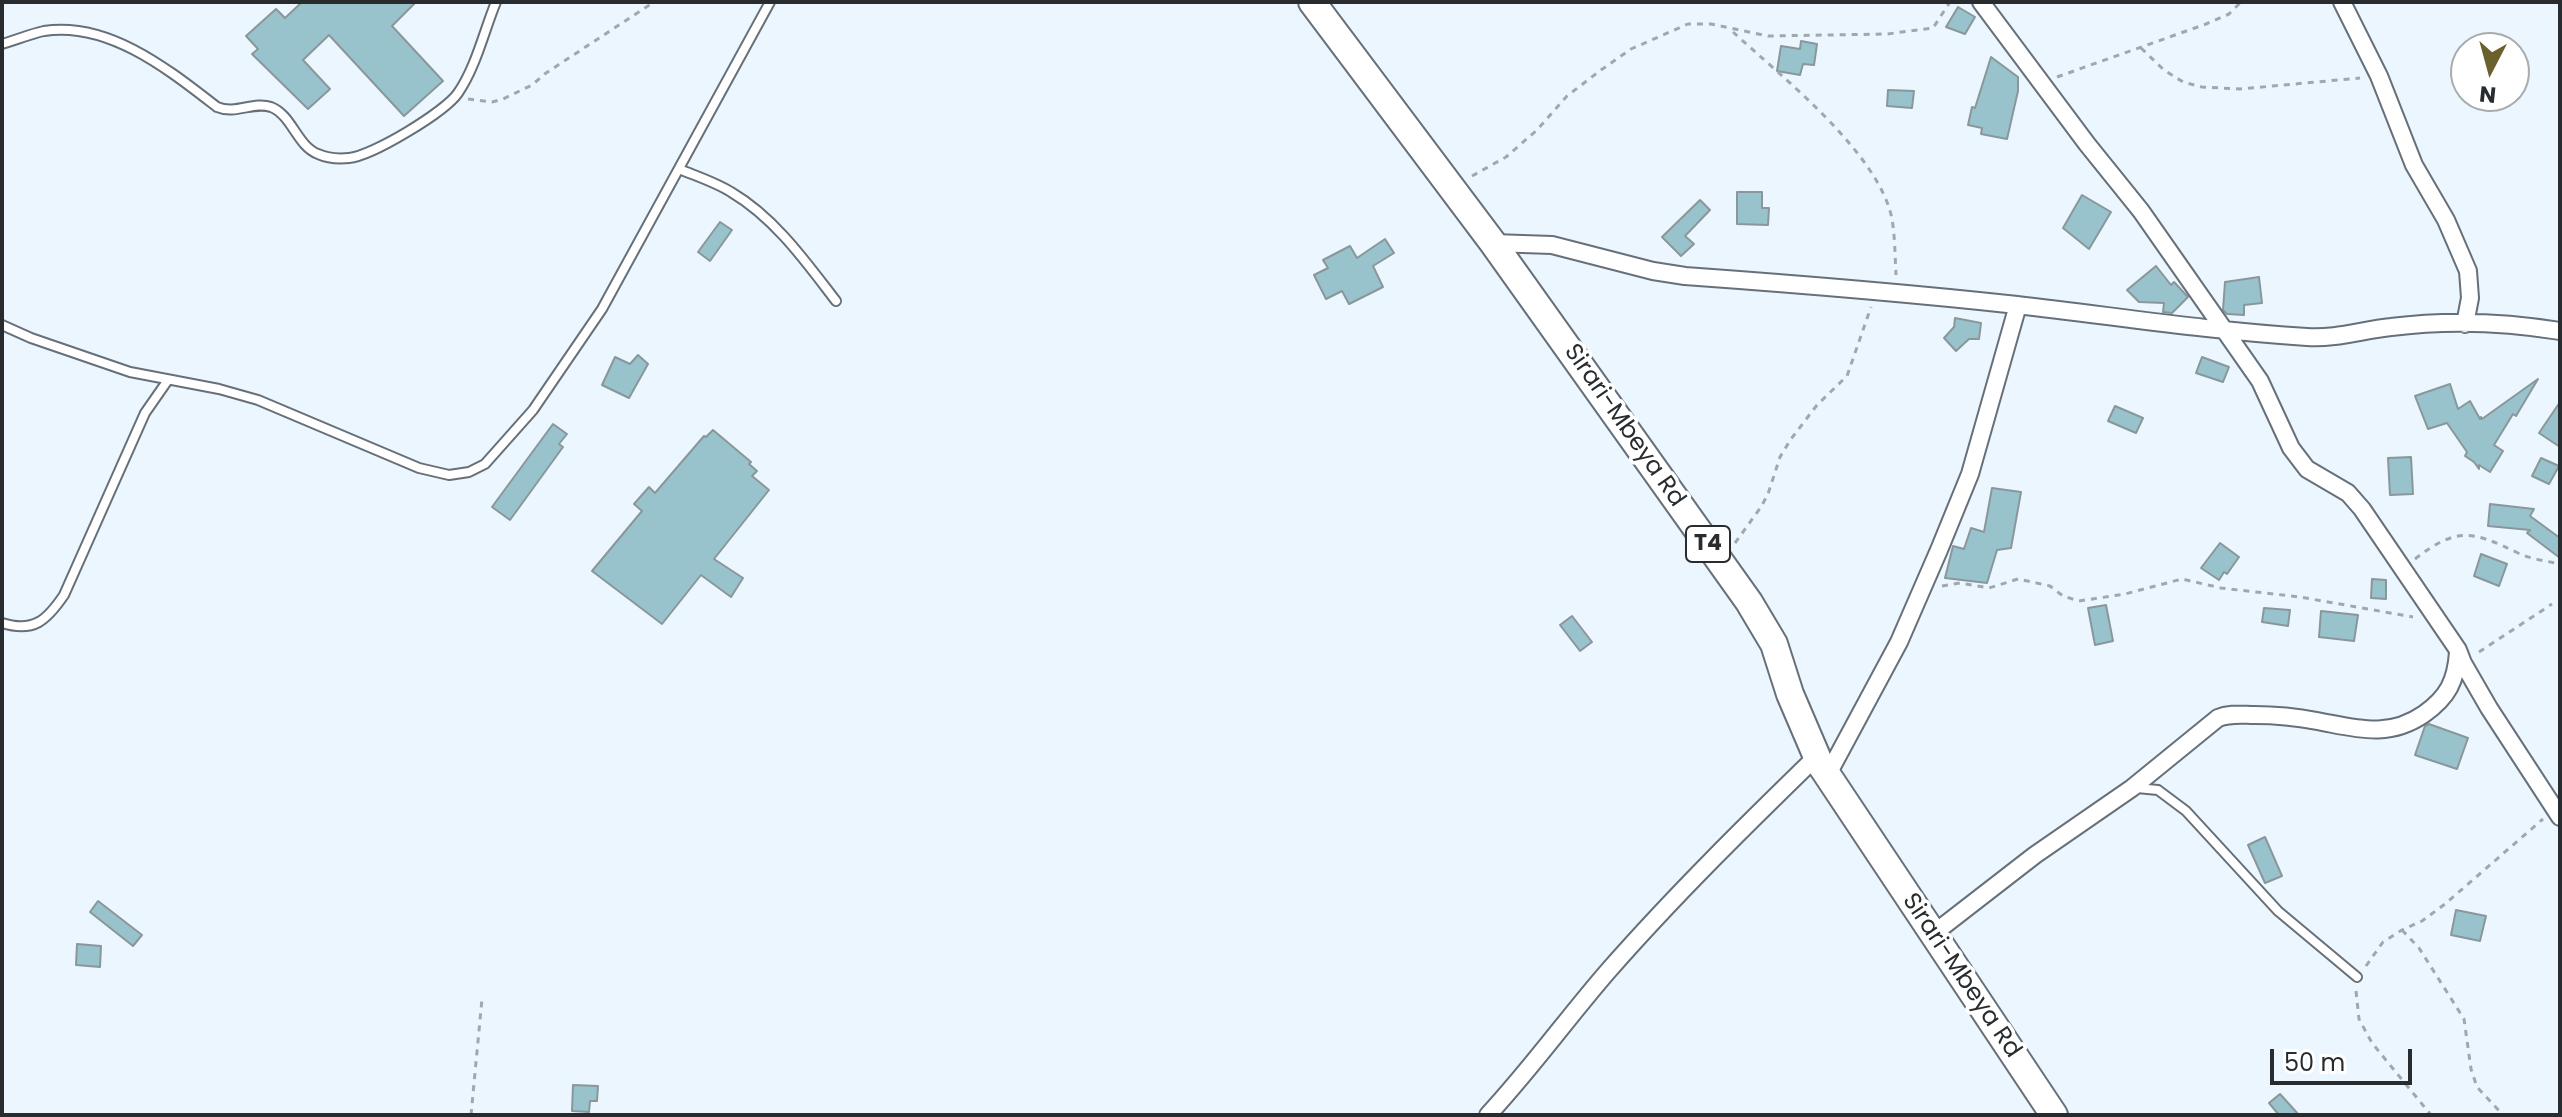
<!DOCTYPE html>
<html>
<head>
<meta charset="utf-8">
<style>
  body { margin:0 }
  #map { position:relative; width:2562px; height:1117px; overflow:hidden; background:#ebf6fe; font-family:Poppins,sans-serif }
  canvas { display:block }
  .frame { position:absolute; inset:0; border:4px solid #282c2f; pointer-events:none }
  .north { position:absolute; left:2450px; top:32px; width:80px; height:80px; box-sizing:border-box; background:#fff; border:2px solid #a9abac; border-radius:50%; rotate:186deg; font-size:22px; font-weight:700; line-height:32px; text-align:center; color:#282c2f }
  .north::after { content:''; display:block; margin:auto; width:28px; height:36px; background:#6a612e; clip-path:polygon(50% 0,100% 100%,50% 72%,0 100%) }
  .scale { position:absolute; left:2270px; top:1049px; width:142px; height:36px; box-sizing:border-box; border:4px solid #282c2f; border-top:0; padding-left:10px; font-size:24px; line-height:28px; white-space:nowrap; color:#282c2f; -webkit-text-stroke:6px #fff; paint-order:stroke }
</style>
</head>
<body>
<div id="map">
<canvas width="2562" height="1117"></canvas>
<div class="frame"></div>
<div class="north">N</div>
<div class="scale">50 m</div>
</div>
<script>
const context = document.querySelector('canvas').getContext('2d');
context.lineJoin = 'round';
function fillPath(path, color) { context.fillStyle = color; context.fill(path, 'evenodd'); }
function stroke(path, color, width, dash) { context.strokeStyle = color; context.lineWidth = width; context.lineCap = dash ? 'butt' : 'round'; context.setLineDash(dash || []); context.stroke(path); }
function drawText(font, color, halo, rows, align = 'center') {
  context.font = font + ' Poppins,sans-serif'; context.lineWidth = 7; context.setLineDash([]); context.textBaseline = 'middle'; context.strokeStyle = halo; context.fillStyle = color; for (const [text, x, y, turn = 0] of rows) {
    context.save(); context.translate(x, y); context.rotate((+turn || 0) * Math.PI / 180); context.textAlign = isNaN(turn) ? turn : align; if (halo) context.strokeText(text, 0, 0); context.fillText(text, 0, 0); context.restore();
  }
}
const building = new Path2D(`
  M 302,2 L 416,2 L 392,26 L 443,81 L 404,116 L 329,35 L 303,60 L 330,89 L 308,109 L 252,54 L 258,49 L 246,36 L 276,9 L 285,18 Z
  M 1958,7 L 1975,17 L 1965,34 L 1946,27 Z
  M 1801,41 L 1817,44 L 1814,65 L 1803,64 L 1800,75 L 1777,71 L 1781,46 L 1800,49 Z
  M 1991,57 L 2018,77 L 2018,91 L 2007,139 L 1981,134 L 1982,128 L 1968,125 L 1972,107 L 1975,108 Z
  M 1888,90 L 1914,91 L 1912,108 L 1887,106 Z
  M 1737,192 L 1762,192 L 1762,208 L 1769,208 L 1768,225 L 1737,224 Z
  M 2082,195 L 2111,212 L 2089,249 L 2063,228 Z
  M 1700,200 L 1710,210 L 1685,236 L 1694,244 L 1681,256 L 1662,237 Z
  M 720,222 L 732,230 L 710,261 L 698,252 Z
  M 1385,239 L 1394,253 L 1373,266 L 1383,287 L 1349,304 L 1342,291 L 1326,299 L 1314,275 L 1328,268 L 1323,260 L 1350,246 L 1357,258 Z
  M 2156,266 L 2171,285 L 2174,282 L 2188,297 L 2172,313 L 2163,312 L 2164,303 L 2139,302 L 2127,290 Z
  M 2259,277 L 2262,303 L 2244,305 L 2244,315 L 2227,314 L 2223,310 L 2225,282 Z
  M 1955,318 L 1981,323 L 1979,339 L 1969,339 L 1956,351 L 1944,338 L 1954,327 Z
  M 638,355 L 648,364 L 629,398 L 602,385 L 615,357 L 630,364 Z
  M 2202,357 L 2229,367 L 2223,382 L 2196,373 Z
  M 2538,379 L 2516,416 L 2513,414 L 2494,445 L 2503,451 L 2490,472 L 2479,465 L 2479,469 L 2474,462 L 2465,456 L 2467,452 L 2447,423 L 2428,429 L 2415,396 L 2450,384 L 2458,409 L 2470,401 L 2480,419 L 2481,417 L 2482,419 Z
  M 2560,402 L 2560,447 L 2539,433 Z
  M 2115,406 L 2143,418 L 2136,433 L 2108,421 Z
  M 553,424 L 567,434 L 559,444 L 563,447 L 510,520 L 492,507 Z
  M 713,430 L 751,462 L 749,464 L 757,471 L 752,476 L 769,490 L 714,559 L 743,578 L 731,597 L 701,575 L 662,624 L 592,571 L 642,511 L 634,504 L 649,487 L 655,493 L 704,436 L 706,437 Z
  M 2411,457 L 2413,494 L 2390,495 L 2388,458 Z
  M 2541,458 L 2559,466 L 2549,484 L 2532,476 Z
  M 1992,488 L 2021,492 L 2011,548 L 1997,550 L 1987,583 L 1945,578 L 1953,546 L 1964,549 L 1971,528 L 1984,532 Z
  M 2490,504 L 2534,509 L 2530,516 L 2560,538 L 2560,558 L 2527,533 L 2530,530 L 2488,526 Z
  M 2220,543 L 2239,557 L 2227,574 L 2224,572 L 2219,580 L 2201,568 Z
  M 2481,554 L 2507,564 L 2499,586 L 2474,576 Z
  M 2372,579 L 2386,580 L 2386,599 L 2371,598 Z
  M 2106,605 L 2113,641 L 2095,645 L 2088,608 Z
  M 2264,608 L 2290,610 L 2288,626 L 2262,622 Z
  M 2321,611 L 2358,615 L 2354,641 L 2319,637 Z
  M 1572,616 L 1592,642 L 1580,651 L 1560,625 Z
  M 2429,724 L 2468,738 L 2457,769 L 2415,755 L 2425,726 Z
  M 2265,837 L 2282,876 L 2265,883 L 2248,845 Z
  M 98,901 L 142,935 L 133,946 L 90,912 Z
  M 2456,910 L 2486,916 L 2480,941 L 2451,935 Z
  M 77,944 L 101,946 L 100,967 L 76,965 Z
  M 573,1085 L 598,1086 L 597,1101 L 590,1101 L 589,1112 L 572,1111 Z
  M 2280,1094 L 2299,1115 L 2279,1115 L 2269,1103 Z`);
const path = new Path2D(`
  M 1733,32 C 1782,77 1879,153 1892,219 C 1895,237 1895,256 1896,275
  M 2141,48 L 2164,70 L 2183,82 L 2202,87 L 2240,89 L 2360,78
  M 2057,77 L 2206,24 L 2229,14 L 2241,2
  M 468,99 L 492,102 L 503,99 L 532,85 L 546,73 L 654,2
  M 1472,176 L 1506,157 L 1537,130 L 1567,96 L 1601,70 L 1631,49 L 1688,24 L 1711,24 L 1768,36 L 1887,34 L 1933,28 L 1950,2
  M 1735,543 L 1761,507 L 1768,494 L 1780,457 L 1791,439 L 1817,405 L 1847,376 L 1871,307
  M 2415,559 C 2458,526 2472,531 2518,553 C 2531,559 2546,561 2560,564
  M 1942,586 L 1960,583 L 1989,588 L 2018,579 L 2050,586 L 2063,596 L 2079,601 L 2125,594 L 2182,579 L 2221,588 L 2300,597 L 2413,617
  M 2479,652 L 2552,604
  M 2402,930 L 2419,948 L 2464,1019 L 2471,1069 L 2477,1087 L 2503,1115
  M 2366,966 L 2383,942 L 2402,930 L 2422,921 L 2445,904 L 2543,819
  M 2356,991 L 2359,1019 L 2372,1043 L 2431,1115
  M 471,1115 L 482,999`);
const service = new Path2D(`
  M 2,44 C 16,40 30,34 44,31 C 109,21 169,70 217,107 C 236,115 253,101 271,107 C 292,115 297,146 318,154 C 327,158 339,159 349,158 C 372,156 445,112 458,93 C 476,67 484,31 496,2
  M 679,169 C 696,176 715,182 731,192 C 775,218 806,262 836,301
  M 2,325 L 31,338 L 130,372 L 219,389 L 258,400 L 419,468 L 449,475 L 469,472 L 485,464 L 533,410 L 602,309 L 770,2
  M 2,623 C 34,633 47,620 64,595 L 145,413 L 168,380
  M 2137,788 L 2158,790 L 2186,811 L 2278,911 L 2357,977`);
const minor = new Path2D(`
  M 1981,2 L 2087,144 L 2141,211 L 2260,381 L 2291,448 L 2307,469 L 2348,493 L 2362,509 L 2458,650 L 2463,663 L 2489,708 L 2560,817
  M 2342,2 L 2379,76 L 2414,165 L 2446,220 L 2468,271 L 2470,298 L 2465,324
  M 1493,243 L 1552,245 L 1653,271 L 1685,276 C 1796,284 1907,293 2017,305 C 2114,316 2210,331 2307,337 C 2336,339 2362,330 2391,327 C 2446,320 2505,322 2560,331
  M 1827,776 L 1899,642 L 1939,550 L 1970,474 L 2018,305
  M 1933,934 L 2035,855 L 2132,788 L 2218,718 C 2230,713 2242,715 2255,715 C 2275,715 2296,717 2317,721 C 2356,728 2388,739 2424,714 C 2448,697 2456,681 2458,652
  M 1488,1115 C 1531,1069 1568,1017 1609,970 C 1675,895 1746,825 1817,756`);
const trunk = new Path2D(`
  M 1312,2 L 1493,243 L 1749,602 L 1774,644 L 1790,694 L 1820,764 L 2054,1115`);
const shields = [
  [1708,544,44]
];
const shieldNames = [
  ["T4",1708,544]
];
const streetNames = [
  ["Sirari-Mbeya Rd",1624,426,55],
  ["Sirari-Mbeya Rd",1961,976,56]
];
fillPath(building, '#99c3cc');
stroke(building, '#89979a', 2);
stroke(service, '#677078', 12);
stroke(minor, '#677078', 20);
stroke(trunk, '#677078', 30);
stroke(path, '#a0a8ae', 3, [6, 6]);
stroke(service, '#fff', 8);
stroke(minor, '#fff', 16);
stroke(trunk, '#fff', 26);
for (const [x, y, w] of shields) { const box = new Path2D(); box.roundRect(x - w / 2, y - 18, w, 36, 6); context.fillStyle = '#fff'; context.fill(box); stroke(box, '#282c2f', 2); }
drawText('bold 22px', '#282c2f', null, shieldNames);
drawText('24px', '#282c2f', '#fff', streetNames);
</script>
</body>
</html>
